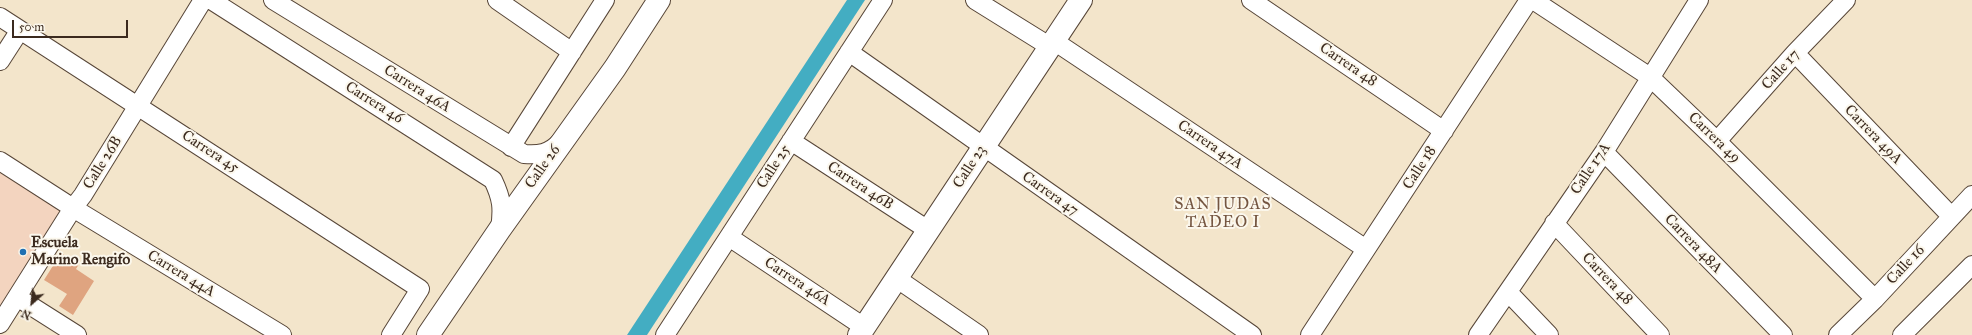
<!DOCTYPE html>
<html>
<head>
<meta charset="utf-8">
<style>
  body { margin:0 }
  #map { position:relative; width:1972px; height:335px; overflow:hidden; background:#f3e5cb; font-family:"IM FELL Great Primer",serif }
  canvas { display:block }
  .north { position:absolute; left:12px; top:283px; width:40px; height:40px; -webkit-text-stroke:3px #fbf7ec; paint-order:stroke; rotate:207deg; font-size:11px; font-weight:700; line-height:16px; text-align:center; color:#3b2a1e }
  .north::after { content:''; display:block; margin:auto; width:14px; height:18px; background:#3b2a1e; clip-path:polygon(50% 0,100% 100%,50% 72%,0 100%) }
  .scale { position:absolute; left:12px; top:20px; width:116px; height:18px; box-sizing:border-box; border:2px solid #3b2a1e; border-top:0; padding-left:5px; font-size:12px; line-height:14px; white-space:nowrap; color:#3b2a1e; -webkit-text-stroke:3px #fbf7ec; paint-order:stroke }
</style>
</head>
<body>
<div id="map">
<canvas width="1972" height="335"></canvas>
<div class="north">N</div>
<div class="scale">50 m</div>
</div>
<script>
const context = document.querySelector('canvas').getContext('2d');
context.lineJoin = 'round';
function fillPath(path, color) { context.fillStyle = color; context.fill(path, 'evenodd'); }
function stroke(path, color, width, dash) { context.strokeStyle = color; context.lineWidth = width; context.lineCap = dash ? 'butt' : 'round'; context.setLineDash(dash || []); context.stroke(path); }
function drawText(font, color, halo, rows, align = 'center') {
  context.font = font + ' "IM FELL Great Primer",serif'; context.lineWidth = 4; context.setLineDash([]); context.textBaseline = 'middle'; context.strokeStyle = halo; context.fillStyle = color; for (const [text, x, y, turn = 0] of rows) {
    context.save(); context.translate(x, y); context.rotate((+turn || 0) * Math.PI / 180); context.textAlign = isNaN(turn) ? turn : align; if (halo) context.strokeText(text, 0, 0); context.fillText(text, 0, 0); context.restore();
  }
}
const built = new Path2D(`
  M 0,161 L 73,208 L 0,324 Z`);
const water = new Path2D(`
  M 847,0 L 865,0 L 647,335 L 627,335 Z`);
const building = new Path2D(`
  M 61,253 L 79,264 L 76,269 L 94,281 L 73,315 L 59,306 L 67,294 L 44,280 Z`);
const minor = new Path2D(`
  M 211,0 L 493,180 C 502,199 503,208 500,229
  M 273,0 L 524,154 C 539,155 549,154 560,142
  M 497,0 L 572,52
  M 975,0 L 1049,46
  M 1251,0 L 1444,131
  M 1533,0 L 1650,77 L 1717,141 L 1875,299
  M 0,17 L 420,289 L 391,335
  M 1054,41 L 1366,249
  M 849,52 L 1252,335
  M 1795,53 L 1951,216
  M 0,61 L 20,30
  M 791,141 L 928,230
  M 1717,141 L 1795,53 L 1846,0
  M 511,147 L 605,0
  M 1604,152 L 1783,335
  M 0,161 L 73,208 L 282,335
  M 1554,223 L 1660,335
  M 729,237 L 864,327
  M 896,278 L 979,335
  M 1508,292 L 1549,335
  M 17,297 L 77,335
  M 0,324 L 73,208 L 83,195 L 203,0
  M 665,335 L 883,0
  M 1310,335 L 1529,0
  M 1478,335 L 1604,152 L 1699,0
  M 1838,335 L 1875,299 L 1972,195
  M 1902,335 L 1972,265`);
const major = new Path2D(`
  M 428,335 L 500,229 L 615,68 L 659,0
  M 859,335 L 1081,0`);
const markers = [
  [23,252,4,"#1f6fb2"]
];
const streetNames = [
  ["Carrera 48",1348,65,34],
  ["Calle 17",1781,70,-48],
  ["Carrera 46A",417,89,32],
  ["Carrera 46",374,103,32],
  ["Carrera 49A",1873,135,46],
  ["Carrera 49",1714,138,44],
  ["Carrera 47A",1210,145,34],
  ["Carrera 45",210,152,33],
  ["Calle 26B",103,163,-58],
  ["Calle 26",543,167,-55],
  ["Calle 25",774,167,-57],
  ["Calle 23",970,167,-57],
  ["Calle 18",1420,168,-57],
  ["Calle 17A",1591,169,-56],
  ["Carrera 46B",860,186,33],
  ["Carrera 47",1050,194,35],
  ["Carrera 48A",1693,244,46],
  ["Calle 16",1906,265,-47],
  ["Carrera 44A",181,274,31],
  ["Carrera 48",1607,279,46],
  ["Carrera 46A",797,282,33]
];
const poiNames = [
  ["Escuela",31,243],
  ["Marino Rengifo",31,260]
];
const neighbourhoodNames = [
  ["SAN JUDAS",1223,205],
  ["TADEO I",1223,223]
];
fillPath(built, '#f3d4bf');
fillPath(water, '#43adc2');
fillPath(building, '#dfa480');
stroke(minor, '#574638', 20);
stroke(major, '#574638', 24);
stroke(minor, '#fff', 18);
stroke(major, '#fff', 22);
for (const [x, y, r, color] of markers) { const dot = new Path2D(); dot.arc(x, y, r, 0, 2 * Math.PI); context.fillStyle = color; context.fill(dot); stroke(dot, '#fbf7ec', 1.5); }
drawText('15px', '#3b2a1e', '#fbf7ec', streetNames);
drawText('bold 15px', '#3b2a1e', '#fbf7ec', poiNames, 'left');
context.letterSpacing = '1px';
drawText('16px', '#745540', '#fbf7ec', neighbourhoodNames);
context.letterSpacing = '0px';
</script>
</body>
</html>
